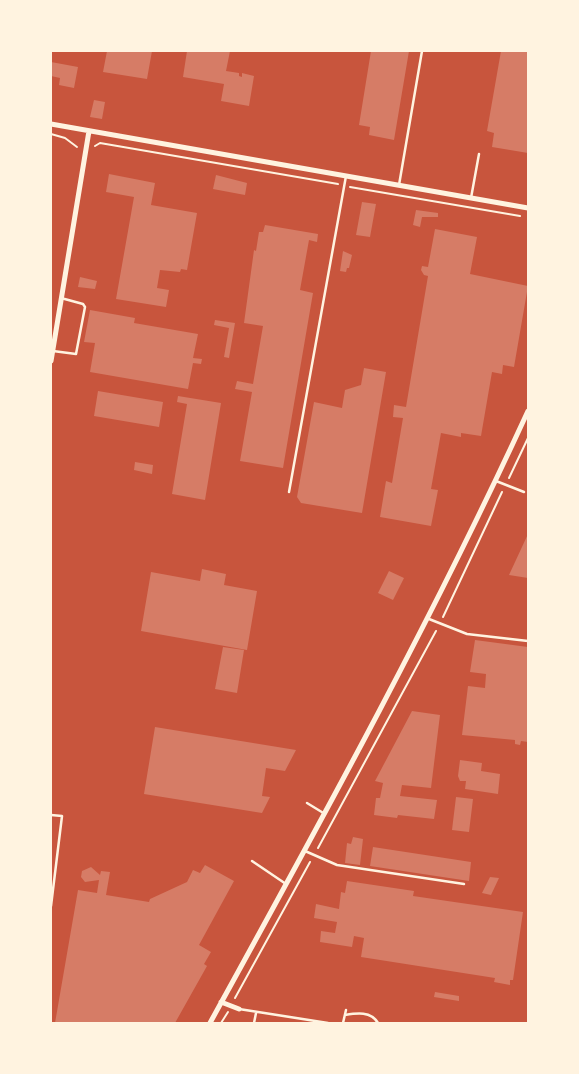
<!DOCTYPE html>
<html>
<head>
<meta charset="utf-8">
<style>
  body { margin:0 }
  #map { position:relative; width:579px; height:1074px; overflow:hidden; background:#c8553d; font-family:"Public Sans",sans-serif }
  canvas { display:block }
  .frame { position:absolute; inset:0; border:52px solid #fff3e0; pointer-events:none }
</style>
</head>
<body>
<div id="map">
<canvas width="579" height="1074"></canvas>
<div class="frame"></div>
</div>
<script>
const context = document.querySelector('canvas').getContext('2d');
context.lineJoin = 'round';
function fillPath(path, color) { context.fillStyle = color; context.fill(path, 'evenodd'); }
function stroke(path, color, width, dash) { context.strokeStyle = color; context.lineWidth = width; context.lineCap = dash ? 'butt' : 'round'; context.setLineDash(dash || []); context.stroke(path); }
const building = new Path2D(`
  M 107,51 L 152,51 L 147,79 L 103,72 Z
  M 187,51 L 230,51 L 226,71 L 239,73 L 239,76 L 242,77 L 242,73 L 254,76 L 249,106 L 221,101 L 224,84 L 183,77 Z
  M 371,51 L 409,51 L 394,140 L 369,135 L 370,127 L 359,125 Z
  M 501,51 L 528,51 L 528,153 L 492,147 L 494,133 L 487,131 Z
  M 51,62 L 78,67 L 74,88 L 59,85 L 60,78 L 51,76 Z
  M 94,100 L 105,102 L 102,119 L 90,117 Z
  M 109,174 L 155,183 L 151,205 L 197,213 L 187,270 L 181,269 L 180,272 L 160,270 L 157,288 L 169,290 L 166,307 L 116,299 L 134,197 L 106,192 Z
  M 216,175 L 247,183 L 245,195 L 213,189 Z
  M 362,202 L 376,204 L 370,237 L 356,235 Z
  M 416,210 L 438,213 L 438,217 L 422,217 L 420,227 L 413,225 Z
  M 265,225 L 318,234 L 317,242 L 309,240 L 300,290 L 313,293 L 283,468 L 240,461 L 252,392 L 235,389 L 237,381 L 253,384 L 263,326 L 244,323 L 254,250 L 256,251 L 259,232 L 263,232 Z
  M 435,229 L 477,237 L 470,274 L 528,286 L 514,367 L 503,365 L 502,374 L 492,372 L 481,436 L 461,433 L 461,437 L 441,433 L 431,489 L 438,490 L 431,526 L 380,517 L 386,481 L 392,483 L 403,418 L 393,417 L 394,405 L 406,407 L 428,276 L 424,275 L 421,270 L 422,266 L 428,267 Z
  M 343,251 L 352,255 L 349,268 L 347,268 L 346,272 L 340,271 Z
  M 80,277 L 97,281 L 95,289 L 78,287 Z
  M 90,310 L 135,318 L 134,323 L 198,334 L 193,358 L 202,359 L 201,364 L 193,363 L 188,389 L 90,372 L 95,343 L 84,342 Z
  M 215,320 L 235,323 L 229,358 L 224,357 L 229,328 L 214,325 Z
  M 364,368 L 386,372 L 362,513 L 301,503 L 297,497 L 314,402 L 342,408 L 345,390 L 361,385 Z
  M 98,391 L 163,402 L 159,427 L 94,416 Z
  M 178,396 L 221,403 L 205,500 L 172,494 L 187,404 L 177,402 Z
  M 135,462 L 153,465 L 152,474 L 134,470 Z
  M 528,534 L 528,578 L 509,575 Z
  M 202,569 L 226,574 L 224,585 L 257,591 L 247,650 L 141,631 L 151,572 L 200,581 Z
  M 389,571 L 404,578 L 393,600 L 378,593 Z
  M 475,640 L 528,647 L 528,742 L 521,741 L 520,745 L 515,744 L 515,740 L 462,735 L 468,686 L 485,688 L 486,674 L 470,672 Z
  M 223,647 L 244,650 L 237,693 L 215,689 Z
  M 412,711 L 440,715 L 431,788 L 402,785 L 400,796 L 437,800 L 434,819 L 398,815 L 397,818 L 374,815 L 376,798 L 380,798 L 383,783 L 375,781 Z
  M 155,727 L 296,750 L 285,771 L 266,768 L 262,796 L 270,797 L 262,813 L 144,794 Z
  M 460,760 L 482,763 L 481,771 L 500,774 L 498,794 L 465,789 L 466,781 L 460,781 L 458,776 Z
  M 456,797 L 473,799 L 469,832 L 452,830 Z
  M 353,837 L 363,839 L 360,865 L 345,863 L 347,843 L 351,844 Z
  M 373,847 L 471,862 L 469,881 L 370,866 Z
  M 205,865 L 234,881 L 199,945 L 211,952 L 204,964 L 207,966 L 175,1023 L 55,1023 L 78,890 L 97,893 L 99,880 L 85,882 L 81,877 L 82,871 L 91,867 L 100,875 L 101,871 L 110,872 L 106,895 L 149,902 L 150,899 L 187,882 L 193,870 L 200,873 Z
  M 490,877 L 499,878 L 491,895 L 482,893 Z
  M 347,881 L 414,891 L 413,896 L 523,912 L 513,980 L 510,980 L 510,985 L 494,982 L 495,978 L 361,957 L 364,938 L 354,936 L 352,947 L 320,942 L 321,931 L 335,933 L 337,922 L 314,918 L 316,904 L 339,909 L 341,892 L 345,893 Z
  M 435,992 L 459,996 L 459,1001 L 434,997 Z`);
const path = new Path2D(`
  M 51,134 L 65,138 L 77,147
  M 95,146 L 100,143 L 338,184
  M 350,187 L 520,216
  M 509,478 L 528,438
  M 443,617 L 502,492
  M 318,848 L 436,631
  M 235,998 L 310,862
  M 221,1023 L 228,1012`);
const service = new Path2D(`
  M 399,185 L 422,51
  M 471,198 L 479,154
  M 53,351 L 76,354 L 85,307 L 83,304 L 61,298
  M 496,481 L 524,492
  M 289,492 L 346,176
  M 429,619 L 467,634 L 528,641
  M 307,803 L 325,814
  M 51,815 L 62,816 L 51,906
  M 305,851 L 337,865 L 464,884
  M 252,861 L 286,884
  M 239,1009 L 328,1023
  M 345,1015 C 357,1013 371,1011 378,1023
  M 254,1023 L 256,1013
  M 343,1023 L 346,1010`);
const minor = new Path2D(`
  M 51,124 L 528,208
  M 51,361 L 89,131
  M 221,1002 L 239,1009
  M 210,1023 C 321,821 432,620 528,411`);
fillPath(building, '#d67c66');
stroke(path, '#fff3e0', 2);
stroke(service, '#fff3e0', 2.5);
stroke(minor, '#fff3e0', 5);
</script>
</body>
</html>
